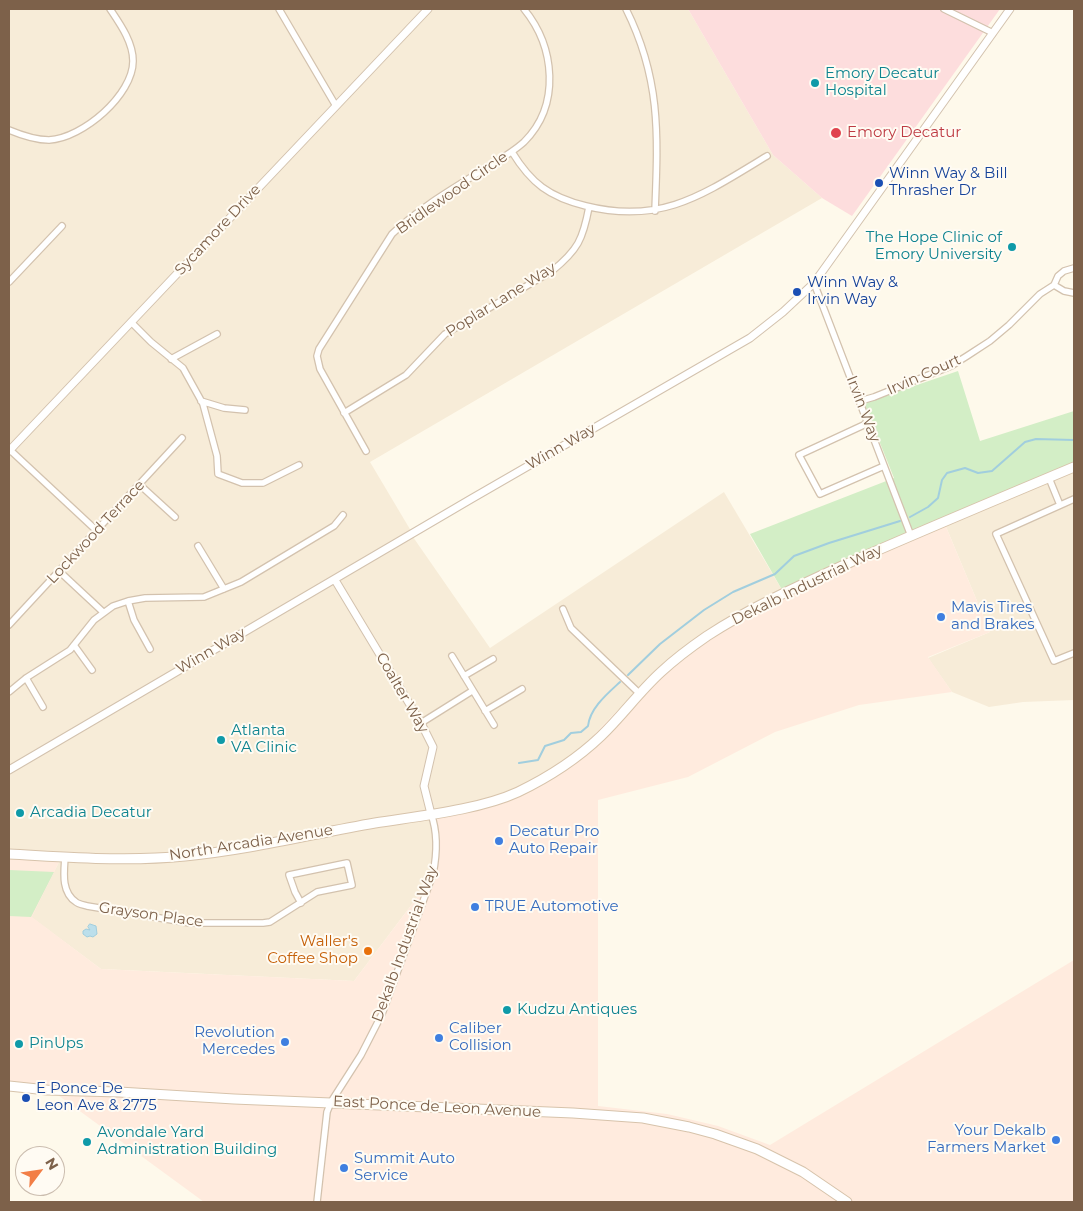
<!DOCTYPE html>
<html>
<head>
<meta charset="utf-8">
<style>
  body { margin:0 }
  #map { position:relative; width:1083px; height:1211px; overflow:hidden; background:#fef9eb; font-family:Montserrat,sans-serif }
  canvas { display:block }
  .frame { position:absolute; inset:0; border:10px solid #7d614a; pointer-events:none }
  .north { position:absolute; left:15px; top:1146px; width:50px; height:50px; box-sizing:border-box; background:#fffbf3; border:1px solid #cbbdaf; border-radius:50%; rotate:59deg; font-size:14px; font-weight:700; line-height:20px; text-align:center; color:#7d614a }
  .north::after { content:''; display:block; margin:auto; width:18px; height:22px; background:#f27e46; clip-path:polygon(50% 0,100% 100%,50% 72%,0 100%) }
</style>
</head>
<body>
<div id="map">
<canvas width="1083" height="1211"></canvas>
<div class="frame"></div>
<div class="north">N</div>
</div>
<script>
const context = document.querySelector('canvas').getContext('2d');
context.lineJoin = 'round';
function fillPath(path, color) { context.fillStyle = color; context.fill(path, 'evenodd'); }
function stroke(path, color, width, dash) { context.strokeStyle = color; context.lineWidth = width; context.lineCap = dash ? 'butt' : 'round'; context.setLineDash(dash || []); context.stroke(path); }
function drawText(font, color, halo, rows, align = 'center') {
  context.font = font + ' Montserrat,sans-serif'; context.lineWidth = 4; context.setLineDash([]); context.textBaseline = 'middle'; context.strokeStyle = halo; context.fillStyle = color; for (const [text, x, y, turn = 0] of rows) {
    context.save(); context.translate(x, y); context.rotate((+turn || 0) * Math.PI / 180); context.textAlign = isNaN(turn) ? turn : align; if (halo) context.strokeText(text, 0, 0); context.fillText(text, 0, 0); context.restore();
  }
}
const residential = new Path2D(`
  M 9,9 L 688,9 L 773,155 L 822,198 L 370,462 L 414,536 L 413,537 L 490,648 L 724,492 L 785,595 L 699,641 L 616,712 L 581,748 L 436,857 L 437,871 L 354,981 L 101,969 L 31,917 L 61,858 L 9,853 Z
  M 1074,469 L 1074,700 L 1023,702 L 989,707 L 952,692 L 928,658 L 990,632 L 944,522 Z`);
const commercial = new Path2D(`
  M 944,522 L 990,632 L 928,657 L 952,692 L 859,705 L 775,732 L 688,777 L 598,800 L 598,1106 L 667,1114 L 718,1126 L 770,1145 L 1074,960 L 1074,1202 L 204,1202 L 51,1090 L 9,1084 L 9,853 L 61,858 L 32,917 L 101,969 L 354,981 L 437,871 L 432,812 L 511,793 L 539,781 L 581,748 L 616,712 L 699,641 L 785,595 Z`);
const medical = new Path2D(`
  M 688,9 L 1000,9 L 852,216 L 822,198 L 773,155 Z`);
const green = new Path2D(`
  M 958,371 L 980,441 L 1074,411 L 1074,469 L 944,522 L 785,595 L 750,534 L 894,478 L 864,403 Z
  M 9,870 L 54,872 L 31,917 L 9,916 Z`);
const water = new Path2D(`
  M 90,924 L 96,926 L 97,934 L 93,937 L 90,936 L 87,937 L 83,934 L 83,931 L 86,929 L 90,930 L 88,927 Z`);
const stream = new Path2D(`
  M 910,517 L 928,507 L 938,498 L 942,480 L 947,473 L 965,468 L 978,473 L 992,471 L 1025,442 L 1036,439 L 1074,440
  M 628,675 L 660,644 L 704,610 L 733,592 L 775,574 L 794,556 L 829,543 L 900,521
  M 519,763 L 538,760 L 545,746 L 564,740 L 571,733 L 581,732 L 588,726 C 590,708 607,694 620,682`);
const minor = new Path2D(`
  M 279,9 L 336,106
  M 626,9 C 661,79 658,135 655,211
  M 944,9 L 993,33
  M 9,130 C 21,135 36,140 49,140 C 83,138 133,95 133,61 C 133,42 120,24 110,9
  M 512,152 C 531,183 549,197 586,206 C 662,225 704,194 767,156
  M 9,282 L 62,226
  M 814,283 L 911,536
  M 1054,285 L 1064,291 L 1074,293
  M 131,322 L 151,342 L 183,368 L 203,404 L 217,456 L 218,474 L 242,483 L 263,483 L 299,465
  M 171,359 L 217,334
  M 201,401 L 224,408 L 245,410
  M 860,401 L 874,397 L 951,366 L 967,356 L 990,341 L 1009,325 L 1040,294 L 1054,285 L 1058,276 L 1064,271 L 1074,268
  M 344,413 L 406,375 L 445,334 L 552,271 C 578,250 583,239 589,207
  M 868,423 L 799,455 L 820,494 L 884,466
  M 9,449 L 97,531
  M 366,451 L 320,369 L 317,356 L 319,349 L 392,234 C 419,208 454,188 486,168 C 499,160 513,152 524,142 C 561,105 555,47 524,9
  M 1049,478 L 1060,505
  M 140,485 L 175,517
  M 1074,499 L 996,534 L 1054,661 L 1074,653
  M 198,546 L 224,589
  M 59,571 L 103,612
  M 128,601 L 134,620 L 150,649
  M 563,609 L 571,628 L 640,694
  M 9,625 L 182,438
  M 74,645 L 92,670
  M 452,656 L 494,725
  M 464,676 L 493,659
  M 26,678 L 43,707
  M 9,692 L 26,678 L 70,650 L 94,620 L 113,606 L 128,601 L 145,598 L 204,597 L 241,582 L 334,526 L 343,515
  M 485,711 L 522,689
  M 421,723 L 472,691
  M 65,857 C 64,872 61,892 76,902 C 78,904 84,905 87,906 L 190,923 L 263,923 L 270,922 L 317,892 L 352,885 L 347,863 L 289,875 L 295,892 L 301,903
  M 317,1202 L 327,1112 L 331,1102 L 361,1055 L 382,1014 L 433,874 C 437,854 438,833 431,814`);
const tertiary = new Path2D(`
  M 9,451 L 428,9
  M 335,580 L 421,723 L 433,747 L 424,786 L 431,814
  M 9,770 L 471,499 L 750,338 L 783,312 L 814,283 L 1010,9`);
const secondary = new Path2D(`
  M 9,854 C 67,857 126,862 185,856 C 249,850 312,834 375,823 C 419,816 479,810 518,792 C 547,778 577,759 601,736 C 622,716 639,692 661,672 C 675,659 691,647 707,636 C 753,606 803,584 853,561 C 926,529 1000,498 1074,467
  M 9,1086 L 47,1090 L 119,1092 L 234,1099 L 573,1113 L 643,1118 L 689,1127 L 715,1134 L 757,1149 L 803,1172 L 847,1202`);
const markers = [
  [815,83,5,"#0f9aa8"],
  [836,133,6,"#e0444e"],
  [879,183,5,"#1a4fb4"],
  [1012,247,5,"#0f9aa8"],
  [797,292,5,"#1a4fb4"],
  [941,617,5,"#3f7fe0"],
  [221,740,5,"#0f9aa8"],
  [20,813,5,"#0f9aa8"],
  [499,841,5,"#3f7fe0"],
  [475,907,5,"#3f7fe0"],
  [368,951,5,"#e8710a"],
  [507,1010,5,"#0f9aa8"],
  [439,1038,5,"#3f7fe0"],
  [285,1042,5,"#3f7fe0"],
  [19,1044,5,"#0f9aa8"],
  [26,1098,5,"#1a4fb4"],
  [1056,1140,5,"#3f7fe0"],
  [87,1142,5,"#0f9aa8"],
  [344,1168,5,"#3f7fe0"]
];
const cultureNames = [
  ["Emory Decatur",825,74],
  ["Hospital",825,91],
  ["The Hope Clinic of",1002,238,"right"],
  ["Emory University",1002,255,"right"],
  ["Atlanta",231,731],
  ["VA Clinic",231,748],
  ["Arcadia Decatur",30,813],
  ["Kudzu Antiques",517,1010],
  ["PinUps",29,1044],
  ["Avondale Yard",97,1133],
  ["Administration Building",97,1150]
];
const healthNames = [
  ["Emory Decatur",847,133]
];
const transitNames = [
  ["Winn Way & Bill",889,174],
  ["Thrasher Dr",889,191],
  ["Winn Way &",807,283],
  ["Irvin Way",807,300],
  ["E Ponce De",36,1089],
  ["Leon Ave & 2775",36,1106]
];
const streetNames = [
  ["Bridlewood Circle",452,193,-35],
  ["Sycamore Drive",218,230,-47],
  ["Poplar Lane Way",501,300,-32],
  ["Irvin Court",924,375,-24],
  ["Irvin Way",863,409,69],
  ["Winn Way",561,447,-30],
  ["Lockwood Terrace",96,532,-47],
  ["Dekalb Industrial Way",807,585,-26],
  ["Winn Way",211,651,-30],
  ["Coalter Way",402,693,60],
  ["North Arcadia Avenue",251,843,-9],
  ["Grayson Place",151,915,8],
  ["Dekalb Industrial Way",405,944,-70],
  ["East Ponce de Leon Avenue",437,1107,3]
];
const shopNames = [
  ["Mavis Tires",951,608],
  ["and Brakes",951,625],
  ["Decatur Pro",509,832],
  ["Auto Repair",509,849],
  ["TRUE Automotive",485,907],
  ["Caliber",449,1029],
  ["Collision",449,1046],
  ["Revolution",275,1033,"right"],
  ["Mercedes",275,1050,"right"],
  ["Your Dekalb",1046,1131,"right"],
  ["Farmers Market",1046,1148,"right"],
  ["Summit Auto",354,1159],
  ["Service",354,1176]
];
const foodNames = [
  ["Waller's",358,942],
  ["Coffee Shop",358,959]
];
fillPath(residential, '#f7ecd8');
fillPath(commercial, '#ffebde');
fillPath(medical, '#fddddd');
fillPath(green, '#d3eec6');
fillPath(water, '#bcdfeb');
stroke(water, '#a1cede', 1);
stroke(stream, '#a1cede', 2);
stroke(minor, '#d3c2ae', 8);
stroke(tertiary, '#d3c2ae', 9);
stroke(secondary, '#d7c3ab', 11);
stroke(minor, '#fff', 5.5);
stroke(tertiary, '#fff', 7);
stroke(secondary, '#fff', 9);
for (const [x, y, r, color] of markers) { const dot = new Path2D(); dot.arc(x, y, r, 0, 2 * Math.PI); context.fillStyle = color; context.fill(dot); stroke(dot, '#fffbf3', 2); }
drawText('15px', '#0d838f', '#fffbf3', cultureNames, 'left');
drawText('15px', '#be3a42', '#fffbf3', healthNames, 'left');
drawText('15px', '#164399', '#fffbf3', transitNames, 'left');
drawText('15px', '#7d614a', '#fffbf3', streetNames);
drawText('15px', '#366cbe', '#fffbf3', shopNames, 'left');
drawText('15px', '#c56008', '#fffbf3', foodNames, 'right');
</script>
</body>
</html>
